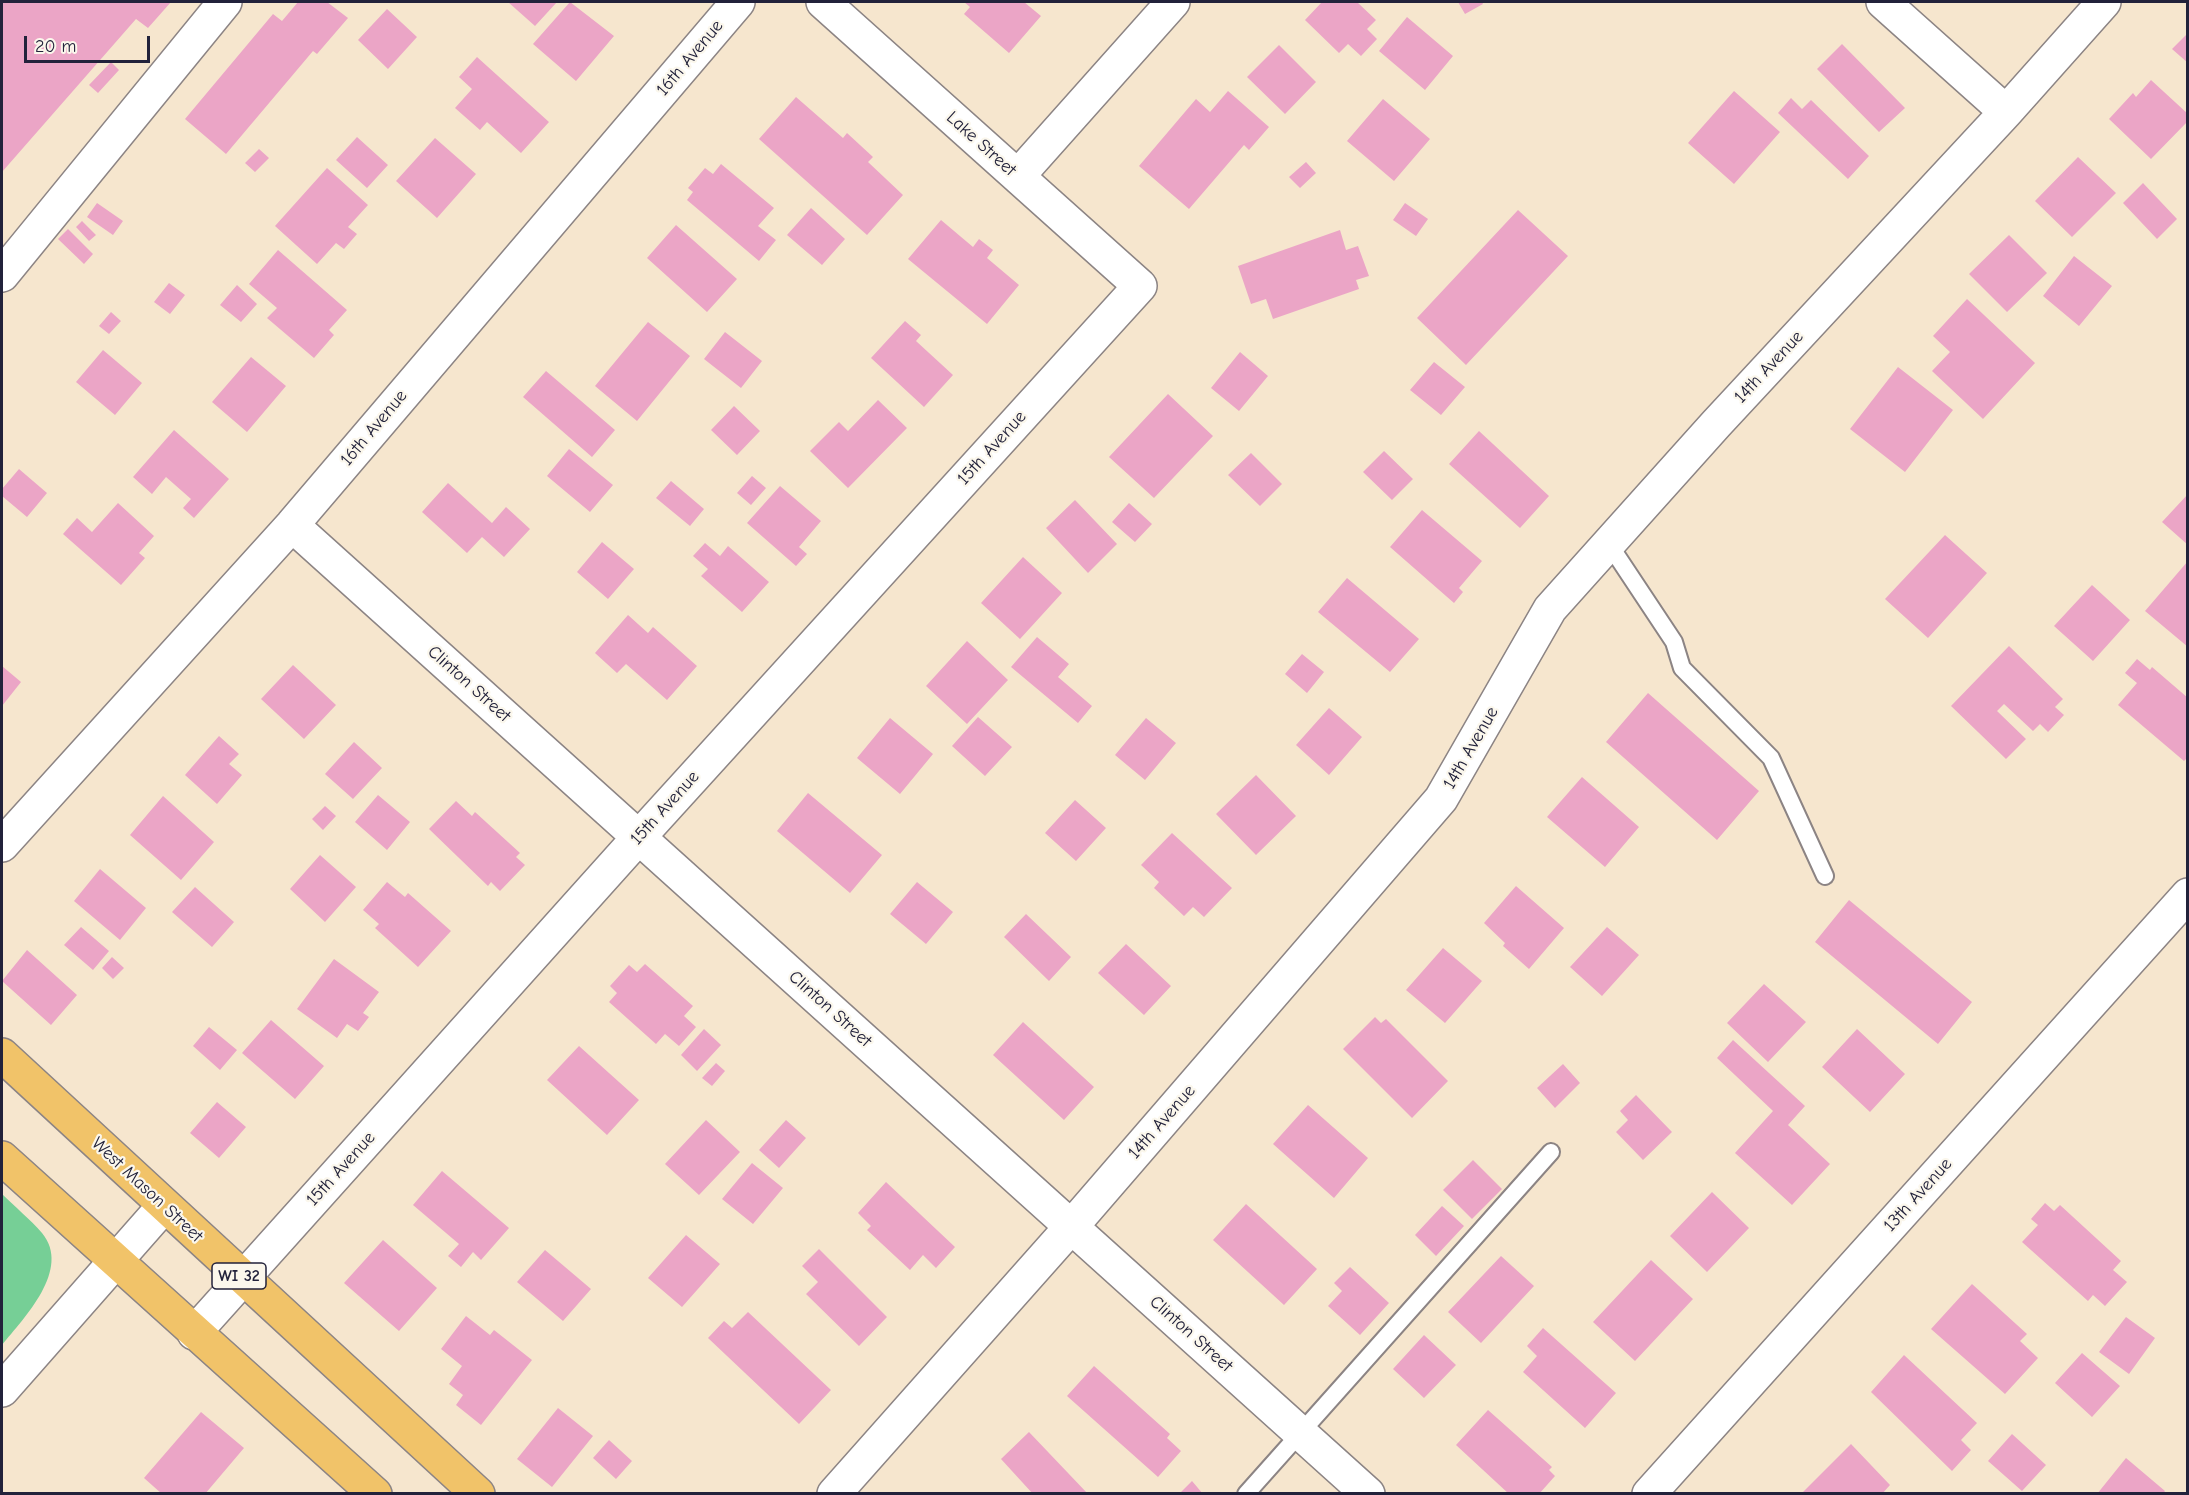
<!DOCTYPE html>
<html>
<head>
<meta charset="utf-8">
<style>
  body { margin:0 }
  #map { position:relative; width:2189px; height:1495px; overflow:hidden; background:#f6e6ce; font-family:"Comic Neue",sans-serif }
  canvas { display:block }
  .frame { position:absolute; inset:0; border:3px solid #22223b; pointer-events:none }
  .scale { position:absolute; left:24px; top:36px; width:126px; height:27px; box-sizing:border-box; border:3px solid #22223b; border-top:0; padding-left:8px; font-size:18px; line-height:21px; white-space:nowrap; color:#22223b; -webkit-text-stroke:4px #fbf7ec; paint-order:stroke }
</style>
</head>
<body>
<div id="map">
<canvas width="2189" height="1495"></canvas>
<div class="frame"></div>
<div class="scale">20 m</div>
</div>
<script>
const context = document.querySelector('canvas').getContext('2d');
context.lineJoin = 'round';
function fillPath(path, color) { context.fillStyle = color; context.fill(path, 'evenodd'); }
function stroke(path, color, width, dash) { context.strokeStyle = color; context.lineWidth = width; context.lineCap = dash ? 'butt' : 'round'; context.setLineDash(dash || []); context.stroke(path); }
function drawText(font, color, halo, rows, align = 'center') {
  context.font = font + ' "Comic Neue",sans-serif'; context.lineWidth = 4.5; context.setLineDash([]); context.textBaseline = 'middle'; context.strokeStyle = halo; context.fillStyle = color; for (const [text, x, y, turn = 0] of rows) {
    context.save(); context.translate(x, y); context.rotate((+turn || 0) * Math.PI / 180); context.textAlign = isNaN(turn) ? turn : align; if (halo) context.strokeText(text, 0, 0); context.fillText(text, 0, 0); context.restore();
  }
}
const green = new Path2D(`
  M 2,1194 C 15,1207 30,1219 42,1233 C 72,1269 24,1318 2,1345 Z`);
const building = new Path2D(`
  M 2,2 L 171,2 L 148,28 L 136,19 L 2,172 Z
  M 298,2 L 327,2 L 348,18 L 317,54 L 313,51 L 226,154 L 185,119 L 273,14 L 282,21 Z
  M 508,2 L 557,2 L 535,26 Z
  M 570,2 L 614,36 L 576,81 L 533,44 Z
  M 964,2 L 1024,2 L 1041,16 L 1009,53 L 964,14 L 970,7 Z
  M 1322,2 L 1357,2 L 1376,20 L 1367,29 L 1377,39 L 1361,56 L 1348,44 L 1339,53 L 1305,20 Z
  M 1458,2 L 1482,2 L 1483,4 L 1465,14 Z
  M 387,9 L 417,37 L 388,69 L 358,40 Z
  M 1407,17 L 1453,56 L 1425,90 L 1379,51 Z
  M 2188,33 L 2188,63 L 2172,49 Z
  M 1842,44 L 1905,108 L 1879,132 L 1817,69 Z
  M 1279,45 L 1316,82 L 1285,114 L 1247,77 Z
  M 477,57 L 549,122 L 521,153 L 487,122 L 480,130 L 455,108 L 472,89 L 459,77 Z
  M 111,62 L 119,70 L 98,93 L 89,85 Z
  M 2151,80 L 2188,114 L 2188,121 L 2151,159 L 2109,119 L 2133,93 L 2136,97 Z
  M 1228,91 L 1269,127 L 1249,150 L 1244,145 L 1189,209 L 1139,166 L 1196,99 L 1210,112 Z
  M 1734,91 L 1780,132 L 1734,184 L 1688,143 Z
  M 796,97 L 843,138 L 847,133 L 873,157 L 868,162 L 903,195 L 867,235 L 759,139 Z
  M 1791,98 L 1802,109 L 1811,100 L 1869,156 L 1848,179 L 1778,113 Z
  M 1383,99 L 1430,139 L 1394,181 L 1347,141 Z
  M 357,137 L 388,165 L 367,188 L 336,160 Z
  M 435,138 L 476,174 L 437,218 L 396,181 Z
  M 259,149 L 269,158 L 255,172 L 245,163 Z
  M 2078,157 L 2116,193 L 2072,237 L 2035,201 Z
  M 1306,162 L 1316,173 L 1300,188 L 1289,177 Z
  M 721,164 L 774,208 L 758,226 L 776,240 L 759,261 L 687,200 L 693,192 L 688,188 L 705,168 L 713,174 Z
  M 327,168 L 368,205 L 348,227 L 357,234 L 344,249 L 336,243 L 317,264 L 275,226 Z
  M 2143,183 L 2177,219 L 2157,239 L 2123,203 Z
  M 97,203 L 123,221 L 113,235 L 87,217 Z
  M 1405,203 L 1428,219 L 1416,236 L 1393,220 Z
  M 811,208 L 845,239 L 822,265 L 787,235 Z
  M 1518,210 L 1568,256 L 1466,365 L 1417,318 Z
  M 941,220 L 973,247 L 979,239 L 993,250 L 987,258 L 1019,285 L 987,324 L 908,259 Z
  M 82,221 L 96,235 L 89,241 L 76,227 Z
  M 676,225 L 737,279 L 707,312 L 647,258 Z
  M 68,229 L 93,254 L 84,264 L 58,239 Z
  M 1340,230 L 1346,250 L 1358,246 L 1369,276 L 1356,280 L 1359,289 L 1273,319 L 1266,299 L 1251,304 L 1238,266 Z
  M 2009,235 L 2047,273 L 2007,312 L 1969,274 Z
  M 278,250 L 347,310 L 329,330 L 334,335 L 314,358 L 267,318 L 277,308 L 249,284 Z
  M 2074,256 L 2112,286 L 2079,326 L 2043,296 Z
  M 169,283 L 185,295 L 170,314 L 154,302 Z
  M 237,285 L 257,304 L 241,322 L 220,305 Z
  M 1967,299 L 2035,363 L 1983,419 L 1932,371 L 1950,352 L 1933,336 Z
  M 111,312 L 121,321 L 109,334 L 99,326 Z
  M 905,321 L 921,335 L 916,341 L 953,375 L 924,407 L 871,358 Z
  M 648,322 L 690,356 L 637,421 L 595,386 Z
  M 725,332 L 762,361 L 741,388 L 704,359 Z
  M 103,350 L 142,383 L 115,415 L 76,382 Z
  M 1240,352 L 1268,376 L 1239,411 L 1211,388 Z
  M 251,357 L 286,386 L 247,432 L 212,402 Z
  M 1434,362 L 1465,387 L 1441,415 L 1410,390 Z
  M 1898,367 L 1953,410 L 1905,472 L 1850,429 Z
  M 546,371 L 615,430 L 592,457 L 523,397 Z
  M 1168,394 L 1213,436 L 1154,498 L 1109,457 Z
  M 878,400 L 907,428 L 848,488 L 810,451 L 839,422 L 848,431 Z
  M 734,406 L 760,431 L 737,455 L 711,430 Z
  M 174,430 L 229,479 L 194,518 L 183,508 L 191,499 L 166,477 L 152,494 L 133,477 Z
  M 1479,431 L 1549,496 L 1520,528 L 1449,464 Z
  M 569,449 L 613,485 L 590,512 L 547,476 Z
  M 1384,451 L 1413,479 L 1392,500 L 1363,472 Z
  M 1251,453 L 1282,484 L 1260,506 L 1228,475 Z
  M 19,469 L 47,493 L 27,517 L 2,496 L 2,489 Z
  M 752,476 L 766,488 L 751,505 L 737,493 Z
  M 671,481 L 704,509 L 690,526 L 656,498 Z
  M 448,483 L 492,523 L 506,507 L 530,529 L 504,557 L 482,537 L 467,553 L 422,512 Z
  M 780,486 L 821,521 L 799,547 L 807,554 L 796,566 L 747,523 Z
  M 2188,494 L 2188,545 L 2162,522 Z
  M 1075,500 L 1117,544 L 1088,573 L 1046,528 Z
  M 118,503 L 154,536 L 139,553 L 145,558 L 121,585 L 63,534 L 77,518 L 92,532 Z
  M 1129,503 L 1152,524 L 1135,542 L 1112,522 Z
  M 1422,510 L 1482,561 L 1459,588 L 1463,592 L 1454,603 L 1390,547 Z
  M 1945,535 L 1987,573 L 1928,638 L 1885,599 Z
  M 602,542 L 634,569 L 608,599 L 577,572 Z
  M 705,543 L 720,556 L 728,546 L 769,582 L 742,612 L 701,576 L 708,569 L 693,556 Z
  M 1023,557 L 1062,593 L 1020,639 L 981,603 Z
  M 2188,561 L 2188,647 L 2145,611 Z
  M 1347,578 L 1419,639 L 1390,672 L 1318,612 Z
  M 2092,585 L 2130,620 L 2093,661 L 2054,626 Z
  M 628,615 L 648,633 L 653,627 L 697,666 L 667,700 L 626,664 L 617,673 L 595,653 Z
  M 1037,637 L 1069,664 L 1058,677 L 1092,706 L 1078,723 L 1011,667 Z
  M 967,641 L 1008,680 L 967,724 L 926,686 Z
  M 2009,646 L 2063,699 L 2055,707 L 2064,715 L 2048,732 L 2040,724 L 2033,731 L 2004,704 L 1997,711 L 2026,739 L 2006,759 L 1951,706 Z
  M 1302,654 L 1324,672 L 1307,693 L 1285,674 Z
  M 2137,659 L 2150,670 L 2152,667 L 2188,698 L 2188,757 L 2184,761 L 2118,705 L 2137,683 L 2125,673 Z
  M 293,665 L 336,705 L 304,739 L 261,699 Z
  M 2,666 L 21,682 L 2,706 Z
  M 1648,693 L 1759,791 L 1717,840 L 1606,742 Z
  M 1329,708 L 1362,737 L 1329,775 L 1296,745 Z
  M 978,717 L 1012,747 L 985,776 L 952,746 Z
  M 890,718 L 933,754 L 900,794 L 857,758 Z
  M 1146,718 L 1176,743 L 1145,780 L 1115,755 Z
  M 219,736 L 239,754 L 229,764 L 242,775 L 217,804 L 185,775 Z
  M 354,742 L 382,768 L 353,799 L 325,774 Z
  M 1256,775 L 1296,816 L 1256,855 L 1216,814 Z
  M 1582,777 L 1639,827 L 1605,867 L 1547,817 Z
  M 808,793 L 882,855 L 850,893 L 777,831 Z
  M 378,795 L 410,822 L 387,850 L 355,822 Z
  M 163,796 L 214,842 L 181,880 L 130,835 Z
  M 1075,800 L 1106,828 L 1076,861 L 1045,833 Z
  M 456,801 L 472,816 L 475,812 L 520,853 L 516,857 L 525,865 L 500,891 L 491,882 L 488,886 L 429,829 Z
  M 325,806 L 336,816 L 323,830 L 312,819 Z
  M 1172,833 L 1232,888 L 1204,917 L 1193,907 L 1184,916 L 1154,888 L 1159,882 L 1141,865 Z
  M 320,855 L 356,887 L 325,922 L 290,889 Z
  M 100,869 L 146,908 L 120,940 L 74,901 Z
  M 387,882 L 405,897 L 408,893 L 451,931 L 418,967 L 375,928 L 379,924 L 363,910 Z
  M 917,882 L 953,912 L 926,944 L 890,914 Z
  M 1516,886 L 1564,928 L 1529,969 L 1503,946 L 1505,943 L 1484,923 Z
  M 195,887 L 234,922 L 212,947 L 172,912 Z
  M 1849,900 L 1972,1002 L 1938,1044 L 1815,942 Z
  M 1026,914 L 1071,957 L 1049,981 L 1004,937 Z
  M 81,927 L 109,951 L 93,970 L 64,945 Z
  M 1607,927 L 1639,955 L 1602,996 L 1570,967 Z
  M 1126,944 L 1171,986 L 1144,1015 L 1098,973 Z
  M 1443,948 L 1482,981 L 1445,1023 L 1406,990 Z
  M 27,950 L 77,995 L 51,1025 L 2,981 Z
  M 112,957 L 124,968 L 113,979 L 102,968 Z
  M 334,959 L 379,992 L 363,1013 L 369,1017 L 358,1031 L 347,1024 L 337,1038 L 297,1009 Z
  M 645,964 L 693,1006 L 684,1016 L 696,1027 L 679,1046 L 665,1034 L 656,1044 L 609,1002 L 617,993 L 610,986 L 629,965 L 637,972 Z
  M 1764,984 L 1806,1022 L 1768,1062 L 1727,1023 Z
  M 1375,1017 L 1381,1023 L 1386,1019 L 1448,1081 L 1412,1118 L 1343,1049 Z
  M 271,1020 L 324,1066 L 295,1099 L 242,1053 Z
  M 1023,1022 L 1094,1087 L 1064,1120 L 993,1055 Z
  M 209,1027 L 237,1050 L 220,1070 L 193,1046 Z
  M 704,1029 L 721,1045 L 697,1071 L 681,1055 Z
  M 1857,1029 L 1905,1074 L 1870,1112 L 1822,1067 Z
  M 1733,1040 L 1805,1106 L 1788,1125 L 1830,1164 L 1792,1205 L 1735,1153 L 1773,1111 L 1717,1058 Z
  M 579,1046 L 639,1100 L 607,1135 L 547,1080 Z
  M 716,1063 L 725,1071 L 712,1086 L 702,1078 Z
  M 1563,1064 L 1580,1083 L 1555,1108 L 1537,1088 Z
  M 1636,1095 L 1672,1132 L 1643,1160 L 1616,1132 L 1628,1120 L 1620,1111 Z
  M 217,1102 L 246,1127 L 219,1158 L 190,1133 Z
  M 1308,1105 L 1368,1158 L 1334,1198 L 1273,1144 Z
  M 706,1120 L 740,1152 L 699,1195 L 665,1164 Z
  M 786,1120 L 806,1138 L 779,1168 L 759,1150 Z
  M 1473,1160 L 1502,1189 L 1472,1219 L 1443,1190 Z
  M 752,1163 L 783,1188 L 753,1224 L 722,1199 Z
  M 442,1171 L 509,1228 L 481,1260 L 473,1252 L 461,1267 L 448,1256 L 459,1244 L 413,1205 Z
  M 886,1182 L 955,1247 L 936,1268 L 923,1255 L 910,1270 L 867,1230 L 871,1226 L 858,1213 Z
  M 1712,1192 L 1749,1228 L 1707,1272 L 1670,1236 Z
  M 2045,1203 L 2054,1211 L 2060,1205 L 2121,1261 L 2113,1270 L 2127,1282 L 2105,1306 L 2093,1295 L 2088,1301 L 2022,1242 L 2038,1225 L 2031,1219 Z
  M 1246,1204 L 1317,1269 L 1284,1305 L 1213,1240 Z
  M 1442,1206 L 1464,1226 L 1436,1256 L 1415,1235 Z
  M 686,1235 L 720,1264 L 682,1307 L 648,1278 Z
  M 383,1240 L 437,1288 L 399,1331 L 344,1283 Z
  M 819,1249 L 887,1317 L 859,1346 L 806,1294 L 818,1282 L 802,1266 Z
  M 545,1250 L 591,1289 L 563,1321 L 517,1282 Z
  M 1501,1256 L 1534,1286 L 1481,1343 L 1448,1312 Z
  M 1651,1260 L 1693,1299 L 1635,1361 L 1593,1322 Z
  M 1350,1267 L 1389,1303 L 1360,1335 L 1328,1306 L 1342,1291 L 1334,1283 Z
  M 1972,1284 L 2027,1334 L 2020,1341 L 2038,1358 L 2005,1394 L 1931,1329 Z
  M 748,1312 L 831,1390 L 799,1424 L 708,1338 L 724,1321 L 732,1328 Z
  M 466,1316 L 490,1335 L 494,1330 L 532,1360 L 481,1425 L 456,1405 L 463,1395 L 449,1384 L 462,1366 L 441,1349 Z
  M 2126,1317 L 2155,1338 L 2129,1374 L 2099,1352 Z
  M 1543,1328 L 1616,1393 L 1585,1428 L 1523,1372 L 1537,1356 L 1527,1346 Z
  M 1424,1335 L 1456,1365 L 1424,1398 L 1393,1369 Z
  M 2082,1353 L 2120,1386 L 2092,1417 L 2055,1383 Z
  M 1904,1355 L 1977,1423 L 1961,1440 L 1971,1450 L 1952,1471 L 1871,1392 Z
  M 1094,1366 L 1170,1434 L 1167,1438 L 1181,1451 L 1158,1477 L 1067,1396 Z
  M 558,1408 L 593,1436 L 552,1487 L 517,1459 Z
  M 1488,1410 L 1552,1467 L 1549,1470 L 1555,1476 L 1539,1494 L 1509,1494 L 1456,1445 Z
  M 201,1412 L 244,1448 L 205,1494 L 162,1494 L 144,1478 Z
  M 1029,1432 L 1088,1494 L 1033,1494 L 1001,1459 Z
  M 2012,1434 L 2046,1465 L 2022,1491 L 1988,1461 Z
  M 609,1440 L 632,1461 L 616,1479 L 593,1458 Z
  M 1851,1444 L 1890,1485 L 1882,1494 L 1801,1494 Z
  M 2126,1458 L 2165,1491 L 2163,1494 L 2097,1494 Z
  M 1192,1481 L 1203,1494 L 1179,1494 Z`);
const service = new Path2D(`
  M 1609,544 L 1674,642 L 1682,668 L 1771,758 L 1825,876
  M 1246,1494 L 1551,1152`);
const minor = new Path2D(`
  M 1883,2 L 2006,112
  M 1018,176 L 1173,2
  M 2,275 L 225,2
  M 292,525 L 1368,1494
  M 2,845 L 292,525 L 738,2
  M 194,1333 L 639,837 L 1140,286 L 823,2
  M 2,1390 L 164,1206
  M 834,1494 L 1071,1227 L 1441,799 L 1550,609 L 1716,424 L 2006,112 L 2104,2
  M 1649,1494 L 2188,895`);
const primary = new Path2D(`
  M 2,1055 L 478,1494
  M 2,1158 L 375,1494`);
const shields = [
  [239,1276,54]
];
const shieldNames = [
  ["WI 32",239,1276]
];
const streetNames = [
  ["16th Avenue",690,58,-50],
  ["Lake Street",981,144,42],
  ["14th Avenue",1769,367,-47],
  ["16th Avenue",374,428,-50],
  ["15th Avenue",992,448,-48],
  ["Clinton Street",469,684,42],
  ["14th Avenue",1471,748,-60],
  ["15th Avenue",665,808,-48],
  ["Clinton Street",830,1009,42],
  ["14th Avenue",1162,1122,-49],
  ["15th Avenue",341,1169,-48],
  ["West Mason Street",147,1190,43],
  ["13th Avenue",1918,1195,-48],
  ["Clinton Street",1191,1334,42]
];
fillPath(green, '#76cf96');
fillPath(building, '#eba5c6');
stroke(service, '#8c8484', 20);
stroke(minor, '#8c8484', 36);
stroke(primary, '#8c8484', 36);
stroke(service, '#fff', 16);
stroke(minor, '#fff', 33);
stroke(primary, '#f1c369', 33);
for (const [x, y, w] of shields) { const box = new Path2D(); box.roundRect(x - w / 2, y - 13, w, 26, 4.5); context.fillStyle = '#fbf7ec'; context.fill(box); stroke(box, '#22223b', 1.5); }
drawText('bold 16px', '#22223b', null, shieldNames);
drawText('18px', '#22223b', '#fbf7ec', streetNames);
</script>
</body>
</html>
